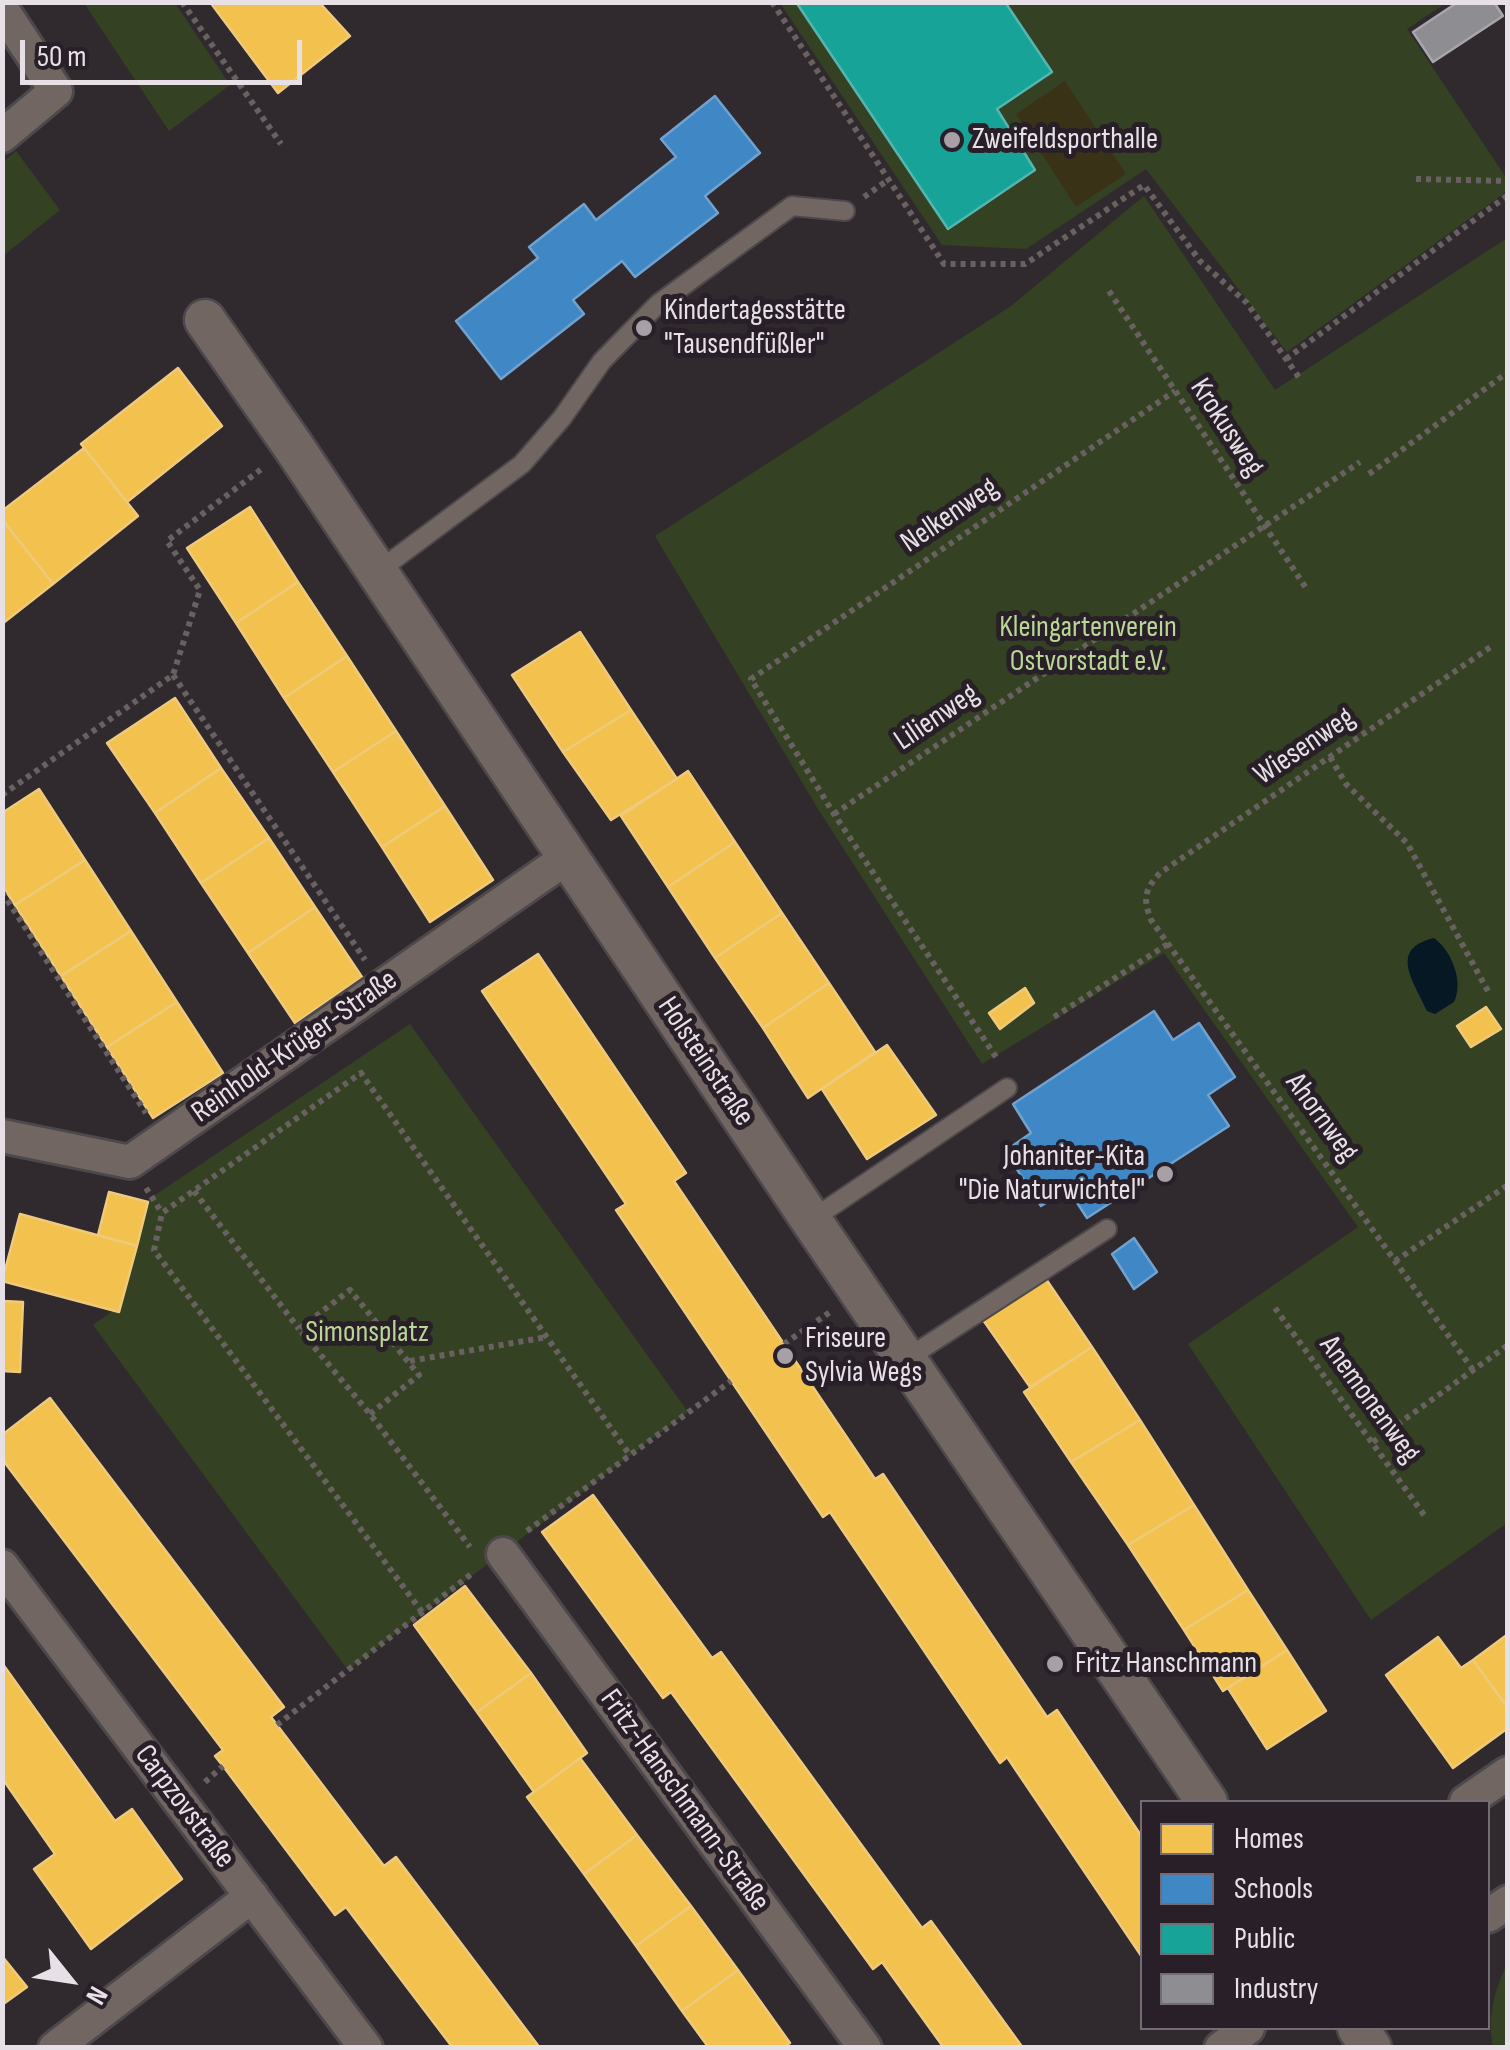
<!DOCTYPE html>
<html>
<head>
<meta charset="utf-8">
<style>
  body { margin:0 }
  #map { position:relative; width:1510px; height:2050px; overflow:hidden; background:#302a2f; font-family:"Sofia Sans Condensed",sans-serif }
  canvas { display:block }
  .frame { position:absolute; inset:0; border:5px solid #e7e0e6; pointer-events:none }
  .legend { position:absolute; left:1140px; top:1800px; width:350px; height:230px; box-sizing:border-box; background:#281f28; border:2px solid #746c74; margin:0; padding:12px 18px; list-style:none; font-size:30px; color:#e7e0e6 }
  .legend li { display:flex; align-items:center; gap:20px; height:50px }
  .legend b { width:50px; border:2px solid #746c74 }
  .north { position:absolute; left:20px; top:1930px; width:100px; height:100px; -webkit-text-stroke:8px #281f28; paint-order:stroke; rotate:120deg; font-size:28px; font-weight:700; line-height:40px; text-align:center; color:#e7e0e6 }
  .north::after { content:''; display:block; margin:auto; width:35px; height:45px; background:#e7e0e6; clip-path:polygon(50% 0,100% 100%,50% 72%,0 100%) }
  .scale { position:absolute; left:20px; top:40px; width:282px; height:45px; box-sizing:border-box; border:5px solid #e7e0e6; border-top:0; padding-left:12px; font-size:30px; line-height:35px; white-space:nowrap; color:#e7e0e6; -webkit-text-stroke:8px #281f28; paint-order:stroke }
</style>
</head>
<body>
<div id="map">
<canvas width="1510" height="2050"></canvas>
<div class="frame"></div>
<ul class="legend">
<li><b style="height:28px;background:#f2c14e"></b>Homes</li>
<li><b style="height:28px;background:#3f88c5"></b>Schools</li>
<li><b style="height:28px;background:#17a398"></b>Public</li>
<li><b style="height:28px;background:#8d8d92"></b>Industry</li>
</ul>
<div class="north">N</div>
<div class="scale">50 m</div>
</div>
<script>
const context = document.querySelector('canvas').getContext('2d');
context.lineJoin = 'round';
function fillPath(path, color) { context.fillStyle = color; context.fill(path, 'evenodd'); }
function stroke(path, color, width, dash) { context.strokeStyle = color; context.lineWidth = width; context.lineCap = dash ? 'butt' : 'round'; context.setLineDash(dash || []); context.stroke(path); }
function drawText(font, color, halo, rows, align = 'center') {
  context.font = font + ' "Sofia Sans Condensed",sans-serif'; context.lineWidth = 10; context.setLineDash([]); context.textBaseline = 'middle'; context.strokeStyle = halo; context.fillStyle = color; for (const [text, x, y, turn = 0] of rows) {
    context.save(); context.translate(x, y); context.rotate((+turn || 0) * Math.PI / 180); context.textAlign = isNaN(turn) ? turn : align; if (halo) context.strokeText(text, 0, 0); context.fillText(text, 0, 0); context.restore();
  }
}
const green = new Path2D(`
  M 84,3 L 175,3 L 230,85 L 169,131 Z
  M 780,3 L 1446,3 L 1407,29 L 1507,179 L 1507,191 L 1287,352 L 1146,169 L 1026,249 L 942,245 Z
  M 16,151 L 60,210 L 3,256 L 3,162 Z
  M 1144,196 L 1275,390 L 1507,238 L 1507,1523 L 1371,1620 L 1188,1344 L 1358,1227 L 1164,953 L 982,1064 L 818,809 L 655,536 L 1011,306 Z
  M 410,1024 L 688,1412 L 348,1670 L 93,1325 L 115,1309 L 143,1203 Z
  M 1507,1964 L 1507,2047 L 1493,2047 C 1487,2017 1494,1992 1507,1964 Z`);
const sand = new Path2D(`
  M 1065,81 L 1126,174 L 1076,207 L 1016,114 Z`);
const water = new Path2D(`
  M 1434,938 C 1452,951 1464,982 1454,1002 L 1435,1014 L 1427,1011 C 1415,983 1387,949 1434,938 Z`);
const homes = new Path2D(`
  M 210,2 L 319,2 L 350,36 L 278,93 Z
  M 178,368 L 222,426 L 127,502 L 81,444 Z
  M 84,448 L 138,516 L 53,584 L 2,519 L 2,511 Z
  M 250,507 L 298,582 L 236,623 L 187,548 Z
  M 2,519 L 53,584 L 2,624 Z
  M 298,582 L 347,656 L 284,698 L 236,623 Z
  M 580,632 L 631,710 L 563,752 L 512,675 Z
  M 347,656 L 396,731 L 333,772 L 284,698 Z
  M 175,698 L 221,768 L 155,813 L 107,743 Z
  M 631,710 L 677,779 L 611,820 L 563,752 Z
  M 396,731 L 445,806 L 382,847 L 333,772 Z
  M 221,768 L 269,838 L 201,883 L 155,813 Z
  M 688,771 L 735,842 L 668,887 L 621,816 Z
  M 39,789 L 85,860 L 15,905 L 2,885 L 2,813 Z
  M 445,806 L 493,880 L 430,922 L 382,847 Z
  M 269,838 L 315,907 L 248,953 L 201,883 Z
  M 735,842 L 782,913 L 715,958 L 668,887 Z
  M 85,860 L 131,931 L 61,976 L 15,905 Z
  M 315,907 L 362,977 L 295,1023 L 248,953 Z
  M 782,913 L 829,983 L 763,1028 L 715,958 Z
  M 131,931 L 177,1002 L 107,1047 L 61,976 Z
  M 538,954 L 686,1173 L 674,1181 L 875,1479 L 883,1474 L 1047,1717 L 1057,1710 L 1142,1837 L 1142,1957 L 1007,1757 L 1000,1763 L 830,1512 L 823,1517 L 616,1210 L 626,1204 L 482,991 Z
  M 829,983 L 875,1052 L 808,1098 L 763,1028 Z
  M 1025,988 L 1034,1003 L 1000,1029 L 989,1013 Z
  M 177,1002 L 223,1073 L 153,1118 L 107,1047 Z
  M 1486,1007 L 1501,1029 L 1471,1047 L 1457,1026 Z
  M 887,1045 L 936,1115 L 867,1159 L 822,1089 Z
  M 109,1192 L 148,1202 L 137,1246 L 98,1235 Z
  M 20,1214 L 137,1246 L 119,1312 L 2,1281 Z
  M 1046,1279 L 1092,1347 L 1030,1387 L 981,1317 Z
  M 3,1301 L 23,1302 L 20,1372 L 2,1371 Z
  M 1092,1347 L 1140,1420 L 1071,1462 L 1024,1392 Z
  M 50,1398 L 284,1707 L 271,1717 L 384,1866 L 396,1857 L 540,2048 L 453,2048 L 346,1907 L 335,1915 L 223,1766 L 215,1756 L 223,1750 L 2,1459 L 2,1435 Z
  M 1140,1420 L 1194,1505 L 1128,1545 L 1071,1462 Z
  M 593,1495 L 712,1658 L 721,1652 L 922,1928 L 931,1921 L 1023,2048 L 944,2048 L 882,1962 L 873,1969 L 671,1692 L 663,1698 L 542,1532 Z
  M 1194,1505 L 1248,1590 L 1184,1630 L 1128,1545 Z
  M 465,1586 L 531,1673 L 477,1712 L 414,1625 Z
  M 1248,1590 L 1287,1650 L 1223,1691 L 1184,1630 Z
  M 1508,1634 L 1508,1708 L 1473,1660 Z
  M 1438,1637 L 1461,1668 L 1473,1660 L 1508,1708 L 1508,1728 L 1453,1768 L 1386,1675 Z
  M 1287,1650 L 1326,1711 L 1267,1749 L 1228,1688 Z
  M 2,1663 L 115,1821 L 132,1809 L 182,1879 L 91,1949 L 34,1869 L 55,1854 L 2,1778 Z
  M 531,1673 L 587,1753 L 534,1792 L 477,1712 Z
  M 580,1758 L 637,1835 L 584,1874 L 527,1797 Z
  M 637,1835 L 691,1906 L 636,1946 L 584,1874 Z
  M 691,1906 L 738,1970 L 682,2011 L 636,1946 Z
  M 2,1956 L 27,1987 L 2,2005 Z
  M 738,1970 L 790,2043 L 782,2048 L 709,2048 L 682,2011 Z`);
const schools = new Path2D(`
  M 715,96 L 760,153 L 705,196 L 718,213 L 635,277 L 622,261 L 573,300 L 584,314 L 501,379 L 456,321 L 538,258 L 529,247 L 584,204 L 596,220 L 676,157 L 661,139 Z
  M 1154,1011 L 1173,1040 L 1199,1023 L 1235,1077 L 1208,1095 L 1229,1126 L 1087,1218 L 1068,1189 L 1041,1206 L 1005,1151 L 1031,1133 L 1013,1104 Z
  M 1134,1238 L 1157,1272 L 1134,1289 L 1112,1254 Z`);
const public = new Path2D(`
  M 796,2 L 1005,2 L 1052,72 L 997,109 L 1035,170 L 948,229 Z`);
const industry = new Path2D(`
  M 1458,2 L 1494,2 L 1503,16 L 1433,62 L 1413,32 Z`);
const path = new Path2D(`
  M 182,2 L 281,144
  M 772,2 L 944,264 L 1025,264 L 1144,185 L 1200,261 L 1247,303 L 1300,379
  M 1416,179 L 1508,181
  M 864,197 L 888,180
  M 1109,291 L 1306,588
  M 1286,359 L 1508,195
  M 1369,474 L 1508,372
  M 173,675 L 365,960
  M 1330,757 L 1346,784 L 1407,843 L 1490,995
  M 2,795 L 173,675 L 200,590 L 167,541 L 264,467
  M 834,814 L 1360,462
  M 2,892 L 146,1113
  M 1054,1017 L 1168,944
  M 996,1057 L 834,814 L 751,679 L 1175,391
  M 146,1188 L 162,1213
  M 194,1191 L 299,1329
  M 1395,1261 L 1508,1185
  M 1275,1308 L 1427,1519
  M 784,1344 L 830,1312
  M 410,1361 L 547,1337
  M 1473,1370 L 1151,920 C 1143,899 1144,890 1160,873 L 1492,646
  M 370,1414 L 419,1375 L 350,1290 L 299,1329 L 370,1414 L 470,1547
  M 1373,1442 L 1508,1345
  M 527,1531 L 731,1381
  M 422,1612 L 154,1250 L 162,1213 L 361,1073 L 629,1454
  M 277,1725 L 474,1572
  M 205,1782 L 223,1766`);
const service = new Path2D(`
  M 377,572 L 522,464 L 562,418 L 602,361 L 658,304 L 792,206 L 845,211
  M 811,1220 L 1007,1088
  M 906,1359 L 1107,1229`);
const minor = new Path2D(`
  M 2,9 L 56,91 L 2,136
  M 2,1136 L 130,1162 L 568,857
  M 503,1554 L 865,2048
  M 2,1566 L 366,2048
  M 1466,1802 L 1508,1773
  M 1488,1916 L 1508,1902
  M 55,2048 L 252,1896
  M 1221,2048 L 1248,2028`);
const tertiary = new Path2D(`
  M 205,320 L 293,446 L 811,1220 L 1207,1802
  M 1358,2028 L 1371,2048`);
const markers = [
  [952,140,10,"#a7a0a6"],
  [644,328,10,"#a7a0a6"],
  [1165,1174,10,"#a7a0a6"],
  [785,1356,10,"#a7a0a6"],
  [1055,1664,10,"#a7a0a6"]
];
const poiNames = [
  ["Zweifeldsporthalle",972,140],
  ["Kindertagesstätte",664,311],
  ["\"Tausendfüßler\"",664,345],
  ["Johaniter-Kita",1145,1157,"right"],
  ["\"Die Naturwichtel\"",1145,1191,"right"],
  ["Friseure",805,1339],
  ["Sylvia Wegs",805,1373],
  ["Fritz Hanschmann",1075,1664]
];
const streetNames = [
  ["Krokusweg",1226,428,57],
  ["Nelkenweg",950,516,-34],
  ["Lilienweg",937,718,-34],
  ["Wiesenweg",1305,747,-34],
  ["Reinhold-Krüger-Straße",295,1047,-35],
  ["Holsteinstraße",705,1062,56],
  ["Ahornweg",1321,1118,54],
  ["Anemonenweg",1369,1400,54],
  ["Fritz-Hanschmann-Straße",684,1801,54],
  ["Carpzovstraße",184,1807,53]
];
const parkNames = [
  ["Kleingartenverein",1088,628],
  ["Ostvorstadt e.V.",1088,662],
  ["Simonsplatz",367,1333]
];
fillPath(green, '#354123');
fillPath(sand, '#3a3217');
fillPath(water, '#061823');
fillPath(homes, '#f2c14e');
stroke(homes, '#efca7c', 2.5);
fillPath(schools, '#3f88c5');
stroke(schools, '#71a2cf', 2.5);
fillPath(public, '#17a398');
stroke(public, '#55b5af', 2.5);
fillPath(industry, '#8d8d92');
stroke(industry, '#a8a6ab', 2.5);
stroke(service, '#4c484b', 22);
stroke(minor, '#4c484b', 38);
stroke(tertiary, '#4c484b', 45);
stroke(path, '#696161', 6, [5, 5]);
stroke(service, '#726662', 18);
stroke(minor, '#726662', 32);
stroke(tertiary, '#726662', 40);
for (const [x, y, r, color] of markers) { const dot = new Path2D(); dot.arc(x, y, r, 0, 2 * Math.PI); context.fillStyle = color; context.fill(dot); stroke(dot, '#281f28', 4); }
drawText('30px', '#e7e0e6', '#281f28', poiNames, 'left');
drawText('30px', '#e7e0e6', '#281f28', streetNames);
drawText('30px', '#b9d695', '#281f28', parkNames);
</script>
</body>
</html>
